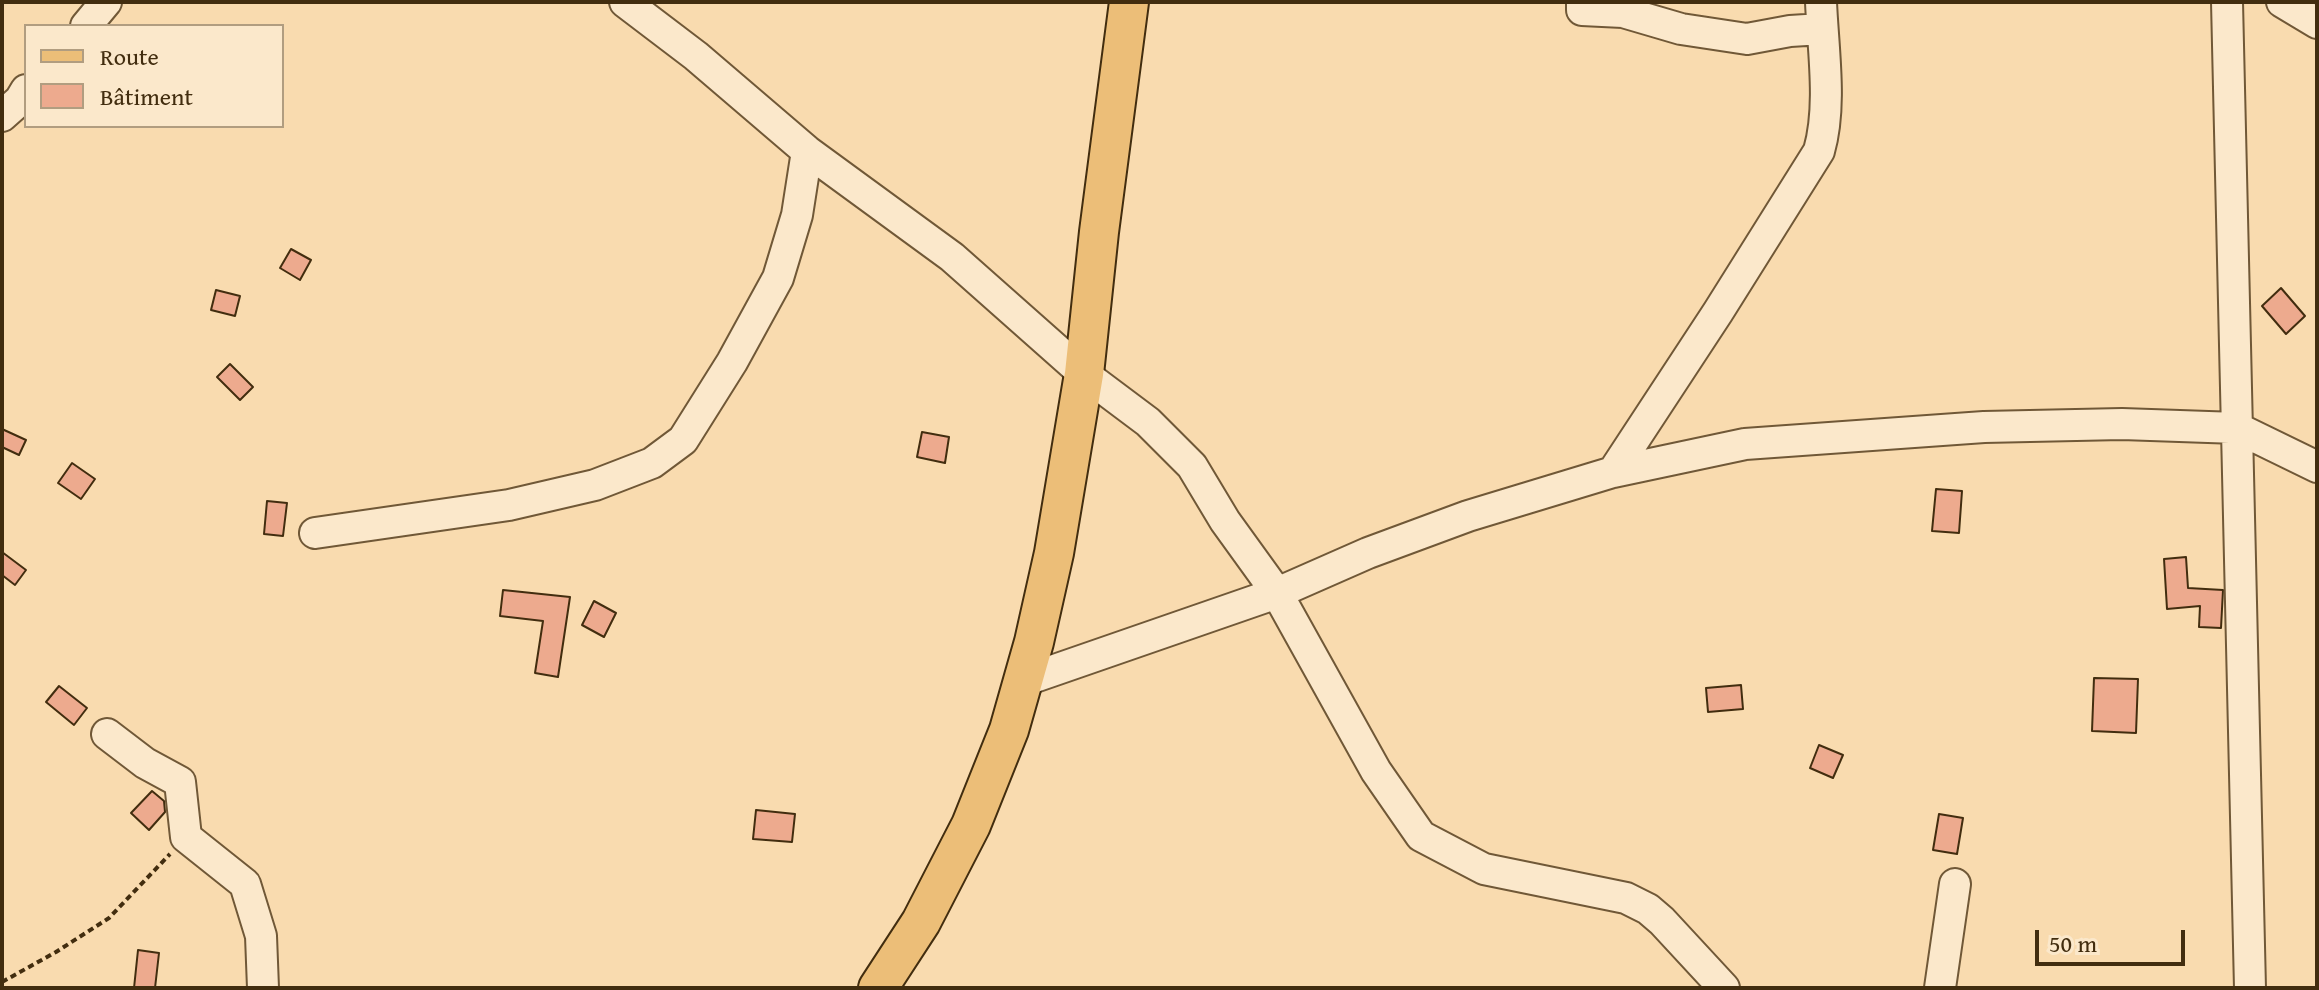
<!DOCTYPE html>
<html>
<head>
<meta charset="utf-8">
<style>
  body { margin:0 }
  #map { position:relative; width:2319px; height:990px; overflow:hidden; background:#f9dbaf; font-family:"Gentium Book Plus",serif }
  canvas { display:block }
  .frame { position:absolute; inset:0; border:4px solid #422d0f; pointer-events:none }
  .legend { position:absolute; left:24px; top:24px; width:260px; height:104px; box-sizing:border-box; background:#fbe8cb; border:2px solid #b19d80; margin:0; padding:10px 14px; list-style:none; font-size:24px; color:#422d0f }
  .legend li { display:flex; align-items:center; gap:16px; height:40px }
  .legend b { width:40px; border:2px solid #b19d80 }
  .scale { position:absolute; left:2035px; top:930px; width:150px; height:36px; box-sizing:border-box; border:4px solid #422d0f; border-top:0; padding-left:10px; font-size:24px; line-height:28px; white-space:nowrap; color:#422d0f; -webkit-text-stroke:6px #fbe8cb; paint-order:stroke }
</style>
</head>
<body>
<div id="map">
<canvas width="2319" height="990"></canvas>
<div class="frame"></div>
<ul class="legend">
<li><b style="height:10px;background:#ecbe78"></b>Route</li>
<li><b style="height:22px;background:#edaa8e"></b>Bâtiment</li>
</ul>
<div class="scale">50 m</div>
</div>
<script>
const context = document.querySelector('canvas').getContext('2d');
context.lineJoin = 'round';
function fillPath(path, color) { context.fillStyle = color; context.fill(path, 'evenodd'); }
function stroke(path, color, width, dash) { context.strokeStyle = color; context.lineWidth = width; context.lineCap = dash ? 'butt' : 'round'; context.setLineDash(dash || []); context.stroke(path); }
const building = new Path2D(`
  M 291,249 L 311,260 L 300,280 L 280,268 Z
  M 2281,288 L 2305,316 L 2286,334 L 2262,306 Z
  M 216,290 L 240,296 L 235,316 L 211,310 Z
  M 230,364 L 253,387 L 240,400 L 217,377 Z
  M 2,429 L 26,440 L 19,455 L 2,447 Z
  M 922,432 L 949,437 L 945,463 L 917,457 Z
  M 72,463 L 95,479 L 81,499 L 58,483 Z
  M 1936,489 L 1962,491 L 1959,533 L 1932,531 Z
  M 267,501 L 287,503 L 283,536 L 264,534 Z
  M 2,552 L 26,570 L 15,585 L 2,575 Z
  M 2186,557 L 2188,588 L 2223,590 L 2221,628 L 2199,627 L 2200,606 L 2167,609 L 2164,559 Z
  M 503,590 L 570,597 L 558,677 L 535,673 L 543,621 L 500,616 Z
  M 594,601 L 616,613 L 604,637 L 582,625 Z
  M 2094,678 L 2138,679 L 2136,733 L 2092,731 Z
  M 1741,685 L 1743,709 L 1708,712 L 1706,688 Z
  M 59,686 L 87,708 L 74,725 L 46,702 Z
  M 1819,745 L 1843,755 L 1833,778 L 1810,768 Z
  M 152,791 L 164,801 L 165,812 L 149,830 L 131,813 Z
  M 756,810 L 795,814 L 792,842 L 753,839 Z
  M 1939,814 L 1963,818 L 1957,854 L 1933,850 Z
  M 138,950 L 159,953 L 155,988 L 134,988 Z`);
const path = new Path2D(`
  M 2,982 L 56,952 L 109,918 L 170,854`);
const minor = new Path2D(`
  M 625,2 L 696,56 L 807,151 L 952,257 L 1084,374 L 1148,422 L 1192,466 L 1225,521 L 1277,593 L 1376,771 L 1421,836 L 1484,869 L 1626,898 L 1648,909 L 1662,921 L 1724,988
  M 1582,2 L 1582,10 L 1623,12 L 1681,29 L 1747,39 L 1790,31 L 1822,29
  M 2227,2 L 2250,988
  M 2282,2 L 2317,23
  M 86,26 L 106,2
  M 2,116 L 20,100 L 26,90
  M 1613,472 L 1718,312 L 1819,151 C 1832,106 1823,49 1821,2
  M 315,533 L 509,505 L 595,485 L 652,463 L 683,440 L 732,362 L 778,278 L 797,215 L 807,151
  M 1023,681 L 1277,593 L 1368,553 L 1468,516 L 1613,472 L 1745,444 L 1984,427 L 2122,424 L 2237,428 L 2317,467
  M 107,734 L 145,763 L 180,782 L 186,837 L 245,884 L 261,936 L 263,988
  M 1940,988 L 1955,884`);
const major = new Path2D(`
  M 878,988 L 921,922 L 971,825 L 1009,730 L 1034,642 L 1054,553 L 1084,374 L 1099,232 L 1129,2`);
fillPath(building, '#edaa8e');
stroke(building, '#422d0f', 2);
stroke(minor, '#705837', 34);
stroke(major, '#422d0f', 42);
stroke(path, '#422d0f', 4, [6, 4]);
stroke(minor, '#fbe8cb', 30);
stroke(major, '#ecbe78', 38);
</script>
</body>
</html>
